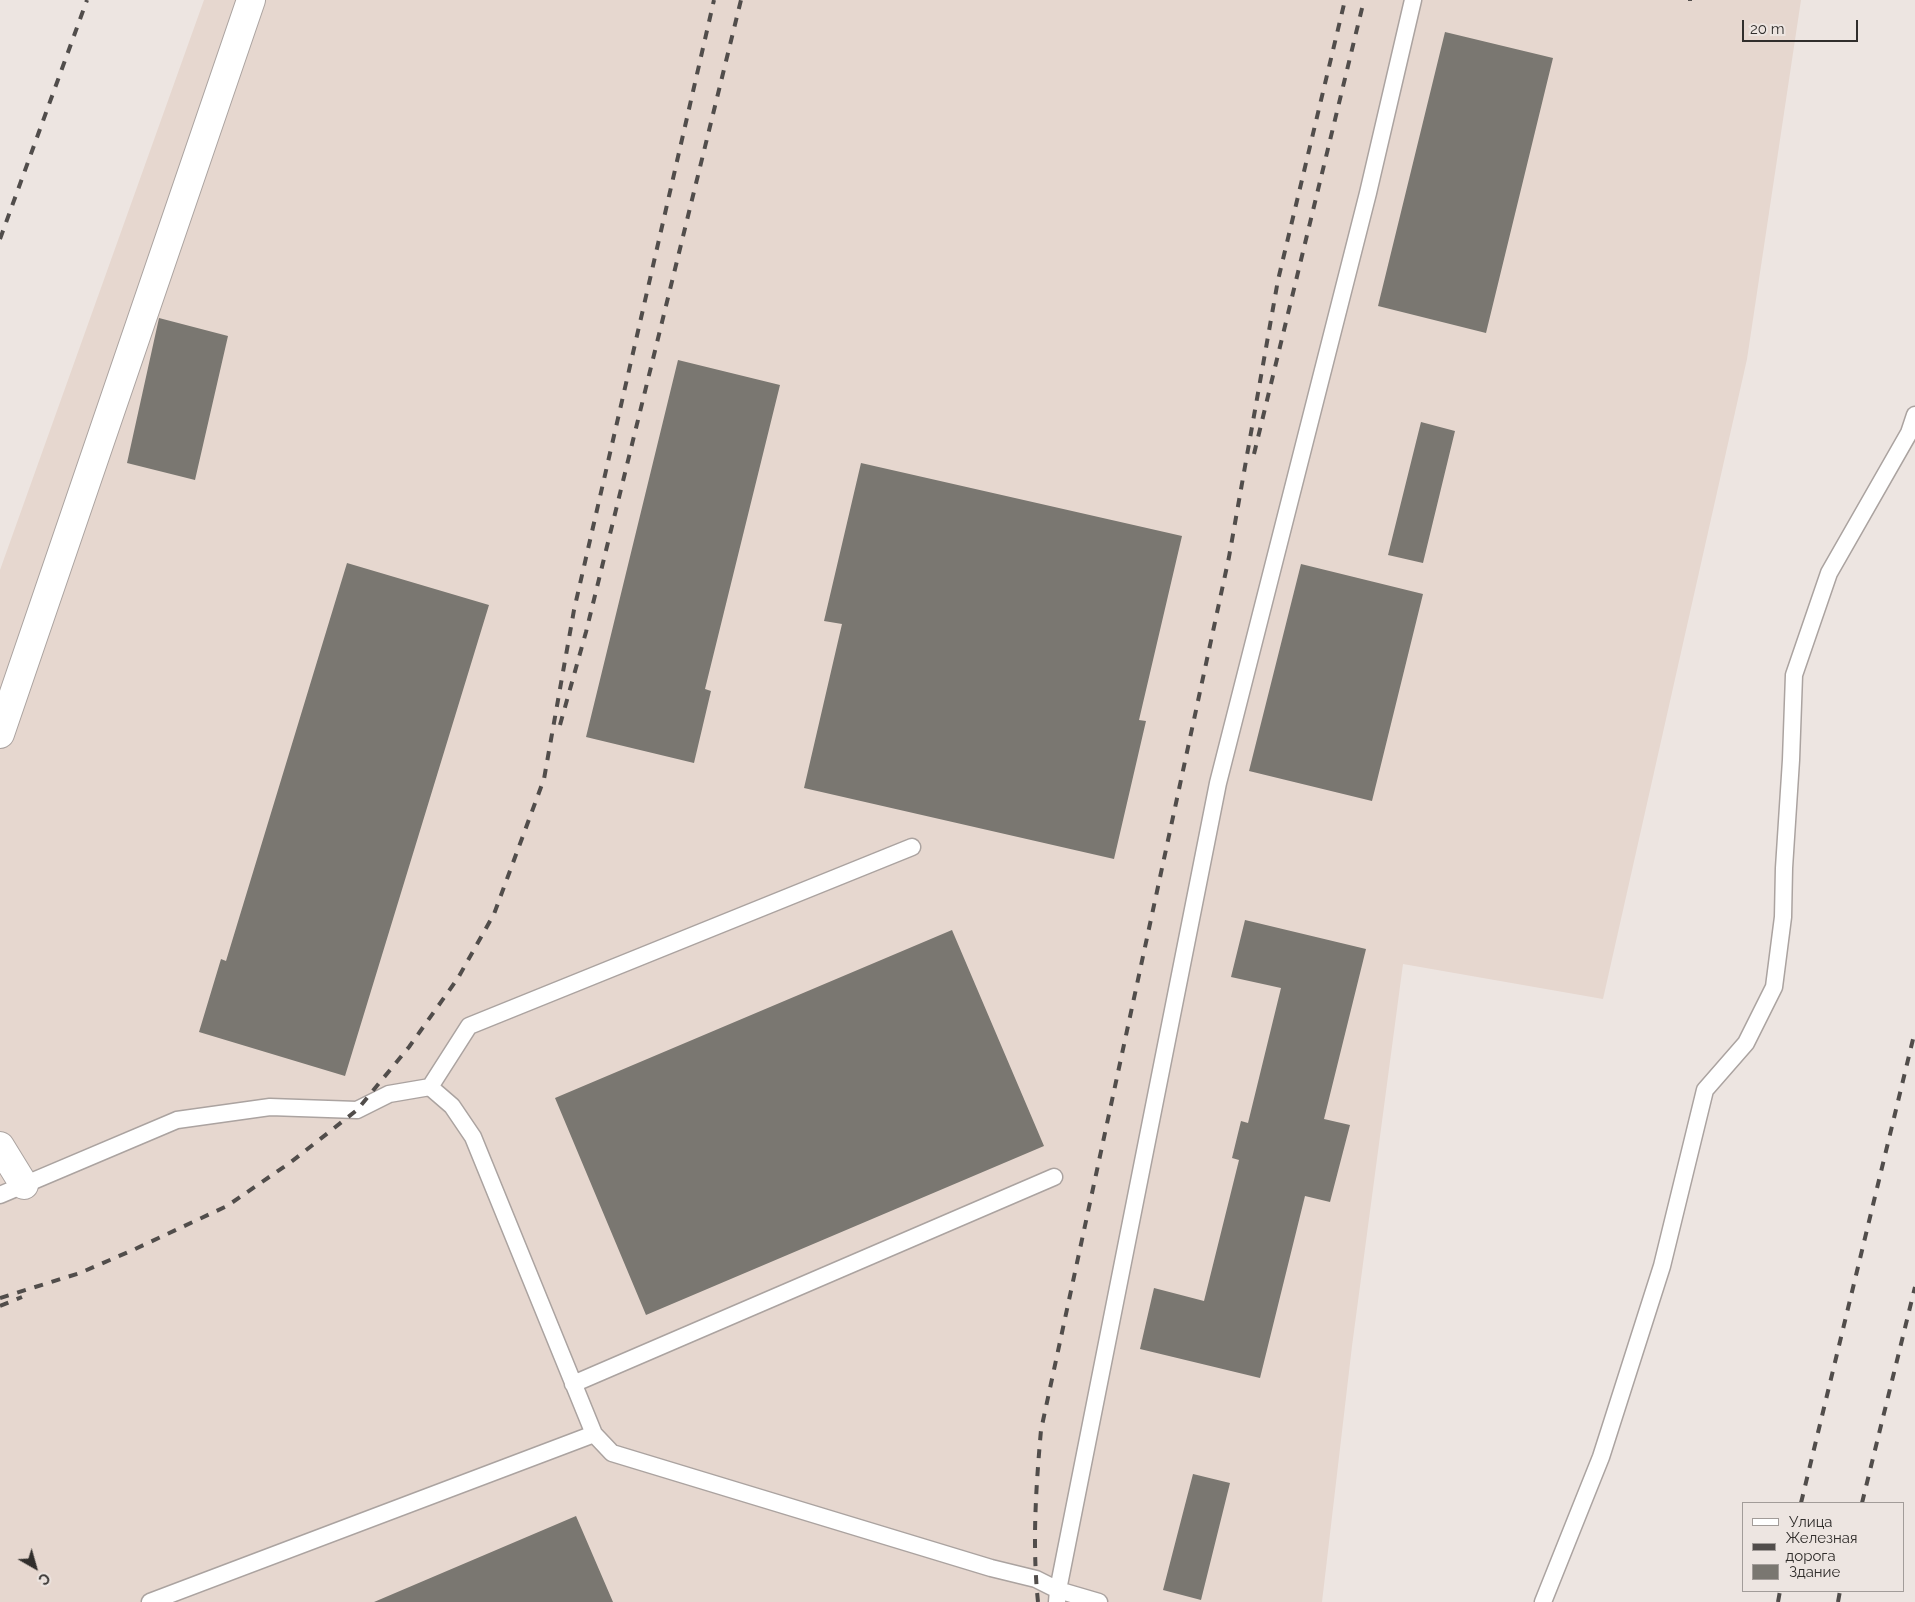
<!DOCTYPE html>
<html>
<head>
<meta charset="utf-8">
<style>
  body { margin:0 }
  #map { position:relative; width:1915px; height:1602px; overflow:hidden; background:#ede5e1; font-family:Raleway,sans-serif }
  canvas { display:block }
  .legend { position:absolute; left:1742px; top:1502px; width:162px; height:90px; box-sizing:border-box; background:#ede5e1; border:1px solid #a29c99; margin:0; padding:6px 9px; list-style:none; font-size:15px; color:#312e2c }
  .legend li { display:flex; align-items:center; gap:10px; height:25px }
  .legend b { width:25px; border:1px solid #a29c99 }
  .north { position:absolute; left:10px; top:1542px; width:50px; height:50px; -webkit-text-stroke:4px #ede5e1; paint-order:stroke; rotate:142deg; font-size:14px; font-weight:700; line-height:20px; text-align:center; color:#312e2c }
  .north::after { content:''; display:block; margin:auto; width:18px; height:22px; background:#312e2c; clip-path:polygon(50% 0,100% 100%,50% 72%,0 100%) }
  .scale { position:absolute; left:1742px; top:20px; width:116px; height:22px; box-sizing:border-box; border:2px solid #312e2c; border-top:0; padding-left:6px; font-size:15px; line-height:18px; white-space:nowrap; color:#312e2c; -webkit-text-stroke:4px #ede5e1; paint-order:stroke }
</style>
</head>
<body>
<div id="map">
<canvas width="1915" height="1602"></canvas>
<ul class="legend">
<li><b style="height:6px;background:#fff"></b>Улица</li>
<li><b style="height:6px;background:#514d4b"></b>Железная дорога</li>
<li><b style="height:14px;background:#7a7771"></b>Здание</li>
</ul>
<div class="north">С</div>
<div class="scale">20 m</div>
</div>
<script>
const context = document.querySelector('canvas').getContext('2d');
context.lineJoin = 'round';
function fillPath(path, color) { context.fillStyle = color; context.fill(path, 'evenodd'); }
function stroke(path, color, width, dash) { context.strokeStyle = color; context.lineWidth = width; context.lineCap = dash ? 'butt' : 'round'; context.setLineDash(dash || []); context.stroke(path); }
const built = new Path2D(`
  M 204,0 L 1801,0 L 1747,359 L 1603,999 L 1403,964 L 1352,1346 L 1322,1602 L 0,1602 L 0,570 Z`);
const building = new Path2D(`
  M 1445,32 L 1553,58 L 1486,333 L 1378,306 Z
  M 159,318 L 228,336 L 195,480 L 127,463 Z
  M 678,360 L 780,385 L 705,689 L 711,691 L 694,763 L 586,737 Z
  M 1421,422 L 1455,431 L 1423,563 L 1388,555 Z
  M 861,463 L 1182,536 L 1139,720 L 1146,721 L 1114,859 L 804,788 L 842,624 L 824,621 Z
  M 347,563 L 489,605 L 345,1076 L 199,1032 L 221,959 L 226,961 Z
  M 1301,564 L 1423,594 L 1372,801 L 1249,771 Z
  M 1245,920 L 1366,949 L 1324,1119 L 1350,1125 L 1330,1202 L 1305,1196 L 1260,1378 L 1140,1349 L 1154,1288 L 1204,1301 L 1239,1160 L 1232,1158 L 1241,1121 L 1248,1123 L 1281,988 L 1231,977 Z
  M 952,930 L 1044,1146 L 646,1315 L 555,1098 Z
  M 1193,1474 L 1230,1483 L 1201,1600 L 1163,1590 Z
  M 576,1516 L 613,1602 L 374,1602 Z`);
const lane = new Path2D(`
  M 430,1087 L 452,1106 L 473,1137 L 594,1434 L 612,1453 L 991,1568 L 1036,1579 L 1058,1590 L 1099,1602
  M 0,1195 L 177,1120 L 270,1107 L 357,1110 L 389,1094 L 430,1087 L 469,1026 L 912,847
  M 573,1384 L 1054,1177
  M 150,1602 L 594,1434
  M 1057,1602 L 1058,1590 L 1218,783 L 1368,193 L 1413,0
  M 1543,1602 L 1601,1457 L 1662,1266 L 1705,1090 L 1746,1043 L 1774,987 L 1783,917 L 1784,868 L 1791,760 L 1794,675 L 1829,573 L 1909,433 L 1915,415`);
const street = new Path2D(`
  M 0,734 L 251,0
  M 0,1146 L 24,1185`);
const rail = new Path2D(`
  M 1690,1 L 1690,0
  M 0,239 L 87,0
  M 1254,454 L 1364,0
  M 560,725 L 586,632 L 741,0
  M 0,1298 L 80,1273 L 133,1250 L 227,1206 L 291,1162 L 357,1110 L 409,1047 L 458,978 L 494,914 L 544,779 L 574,610 L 714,0
  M 0,1306 L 22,1297
  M 1801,1503 L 1915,1031
  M 1862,1503 L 1915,1287
  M 1038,1602 C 1032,1544 1036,1487 1041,1430 L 1229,557 L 1278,280 L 1345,0
  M 1778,1602 L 1780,1591
  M 1838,1602 L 1840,1591`);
fillPath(built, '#e6d7cf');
fillPath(building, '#7a7771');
stroke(lane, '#aba3a0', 19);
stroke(street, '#aba3a0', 30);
stroke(lane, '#fff', 16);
stroke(street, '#fff', 28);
stroke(rail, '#514d4b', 4, [9, 9]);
</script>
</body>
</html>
